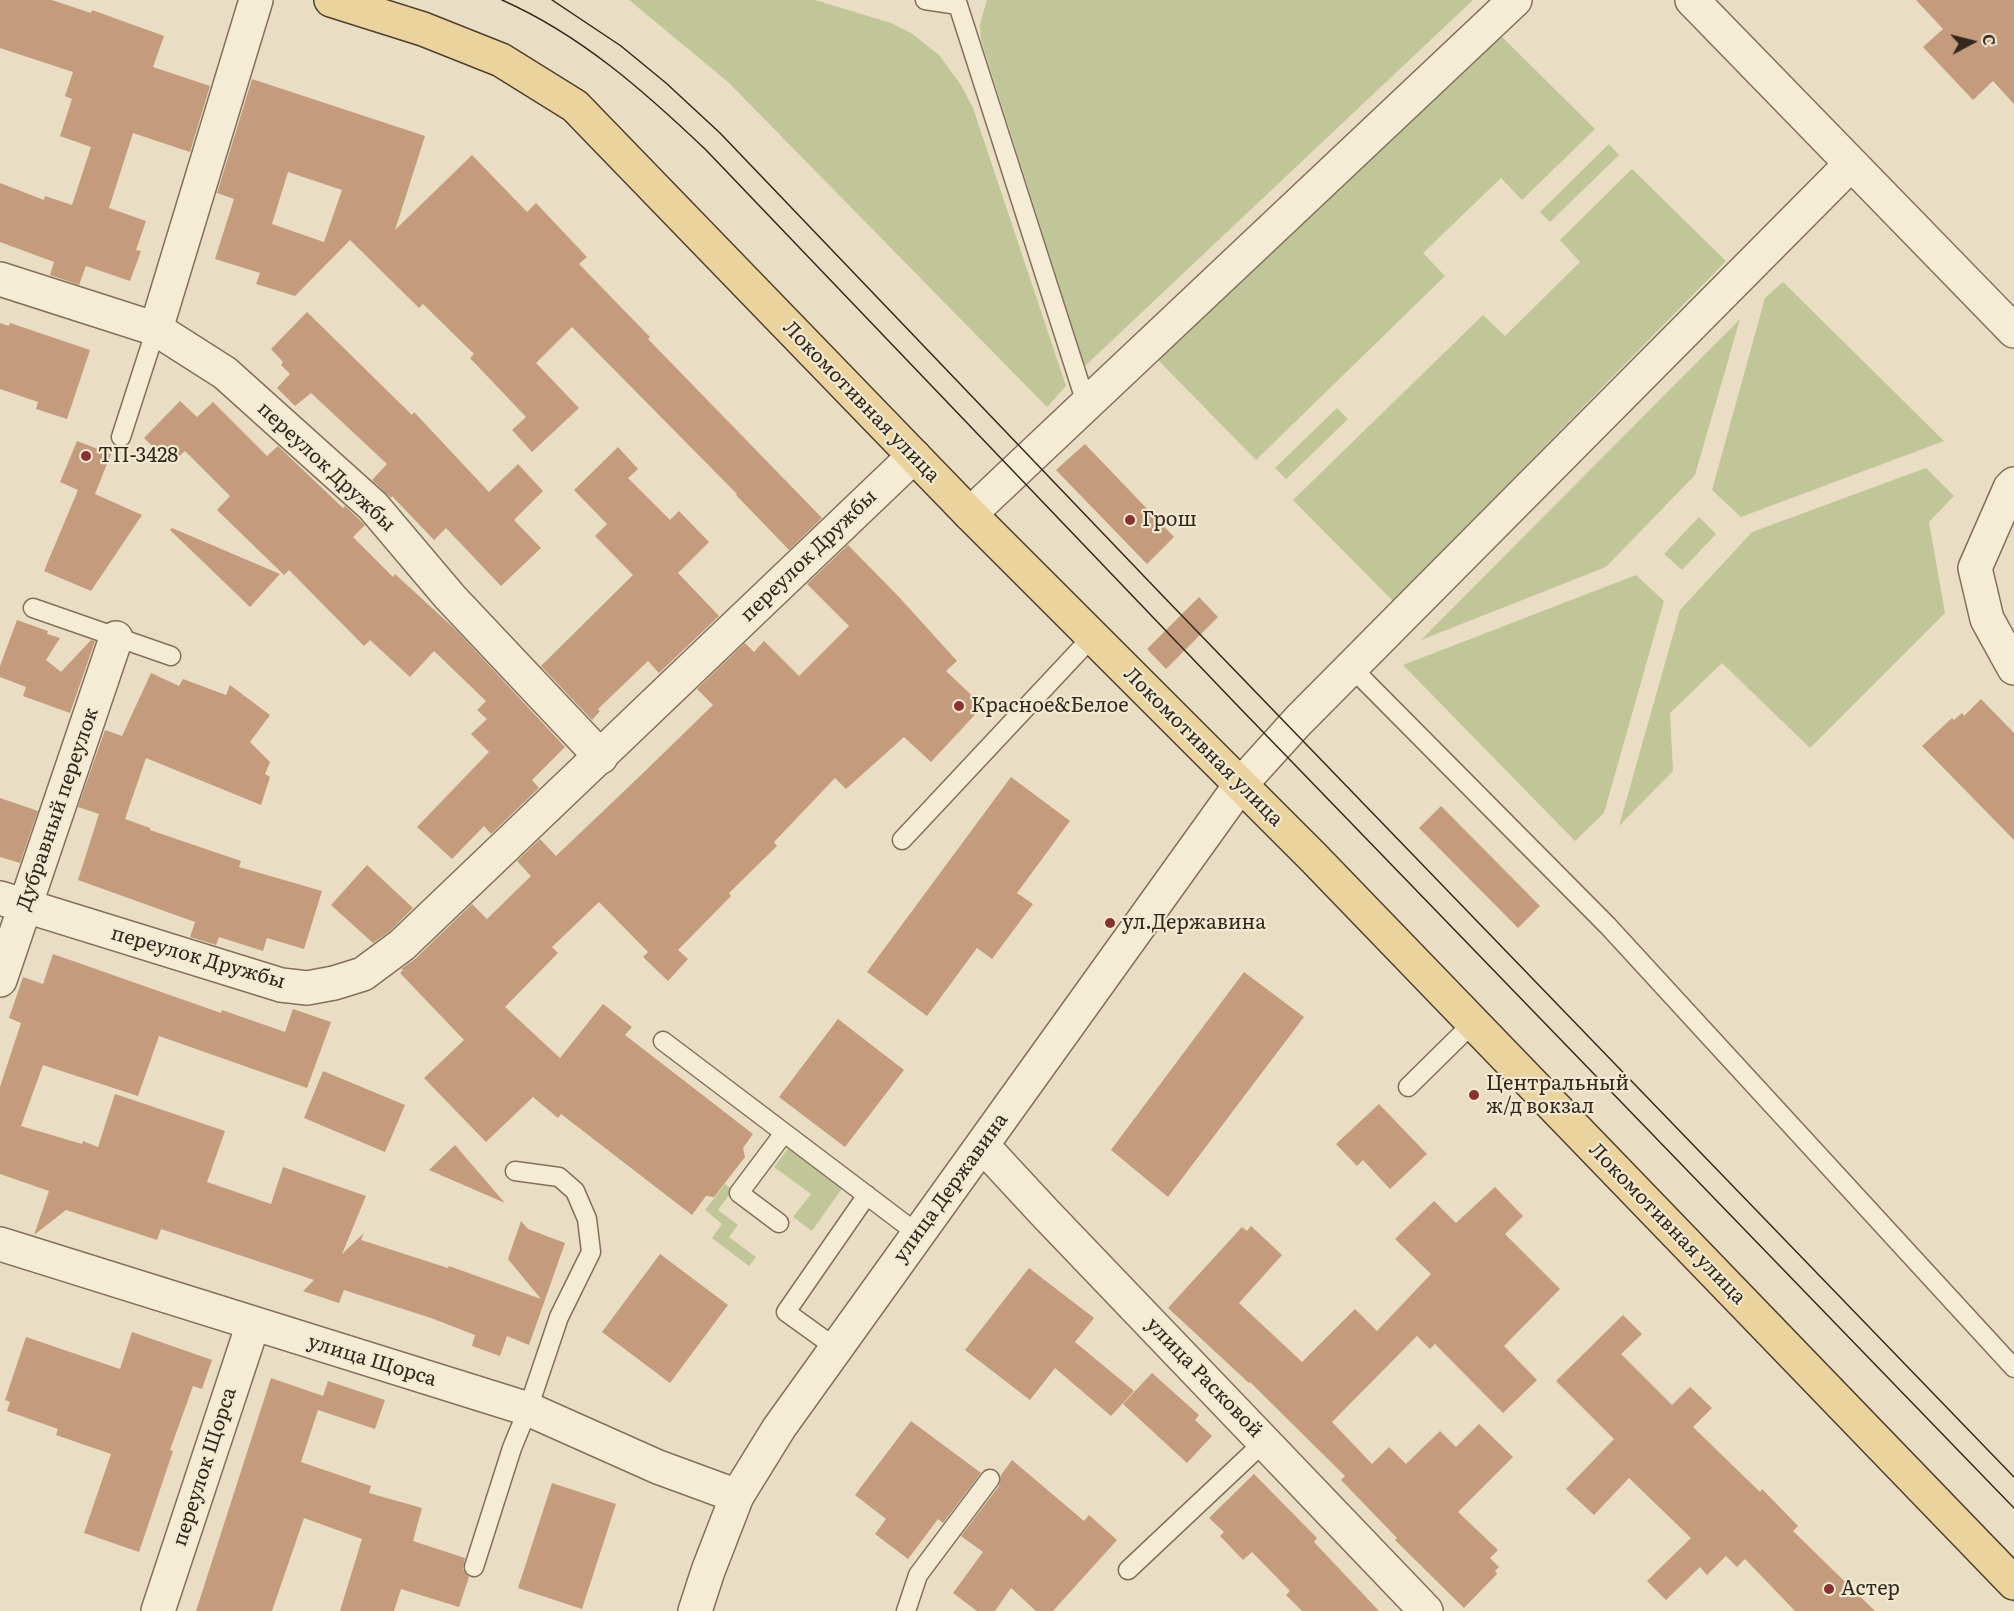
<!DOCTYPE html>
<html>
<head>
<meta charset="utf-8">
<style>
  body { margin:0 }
  #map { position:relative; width:2014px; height:1611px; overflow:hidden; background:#e9dec3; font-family:Literata,serif }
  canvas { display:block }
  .north { position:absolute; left:1942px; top:12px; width:60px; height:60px; -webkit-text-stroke:4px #f2e9d1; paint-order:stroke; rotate:83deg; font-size:16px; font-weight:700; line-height:24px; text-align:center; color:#33281e }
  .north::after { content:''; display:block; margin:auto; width:21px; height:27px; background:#33281e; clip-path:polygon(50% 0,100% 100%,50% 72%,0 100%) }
</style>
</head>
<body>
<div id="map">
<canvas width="2014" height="1611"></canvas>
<div class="north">С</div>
</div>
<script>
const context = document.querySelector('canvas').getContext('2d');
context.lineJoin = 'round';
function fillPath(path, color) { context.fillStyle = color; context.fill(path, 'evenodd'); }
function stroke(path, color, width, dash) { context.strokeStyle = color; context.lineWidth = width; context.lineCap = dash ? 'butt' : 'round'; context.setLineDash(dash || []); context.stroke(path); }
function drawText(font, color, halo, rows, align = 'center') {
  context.font = font + ' Literata,serif'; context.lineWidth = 4.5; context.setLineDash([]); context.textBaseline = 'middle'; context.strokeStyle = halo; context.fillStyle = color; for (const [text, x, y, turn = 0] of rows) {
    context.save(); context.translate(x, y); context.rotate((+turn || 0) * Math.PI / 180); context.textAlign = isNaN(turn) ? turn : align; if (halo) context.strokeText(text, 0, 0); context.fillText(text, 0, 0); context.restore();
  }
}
const green = new Path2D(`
  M 629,0 L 815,0 L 891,23 L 911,33 L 939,55 L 961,85 L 973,108 L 1066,386 L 1047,407 L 728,82 Z
  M 987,0 L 1473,0 L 1085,366 L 981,40 L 980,24 Z
  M 1500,35 L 1595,129 L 1522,200 L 1501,178 L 1423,253 L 1445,276 L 1256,460 L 1155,357 Z
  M 1609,144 L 1619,155 L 1550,222 L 1540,212 Z
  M 1632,169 L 1726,261 L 1393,601 L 1293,500 L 1483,315 L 1505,336 L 1580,262 L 1560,240 Z
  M 1783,282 L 1944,441 L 1741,517 L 1712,490 L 1765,298 Z
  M 1740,319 L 1695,475 L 1606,567 L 1421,640 Z
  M 1337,408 L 1348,419 L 1286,479 L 1275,468 Z
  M 1926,468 L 1954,496 L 1929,522 L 1945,613 L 1810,748 L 1722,663 L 1670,713 L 1673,771 L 1619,826 L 1680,610 L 1752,532 Z
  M 1699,517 L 1716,534 L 1682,570 L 1664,554 Z
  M 1636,575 L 1664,601 L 1604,813 L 1575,841 L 1403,665 Z
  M 789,1147 L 843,1187 L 812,1231 L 793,1217 L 811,1194 L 774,1167 Z
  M 725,1184 L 733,1190 L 718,1210 L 738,1225 L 729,1237 L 756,1257 L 749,1266 L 712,1238 L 722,1224 L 705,1210 Z`);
const building = new Path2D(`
  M 0,0 L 52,0 L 91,13 L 92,10 L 164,36 L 153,67 L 210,86 L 190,152 L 133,133 L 109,208 L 146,221 L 136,250 L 141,251 L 130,281 L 86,266 L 79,285 L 50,275 L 54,262 L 0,242 L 0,183 L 44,200 L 45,196 L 72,205 L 91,147 L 60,136 L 72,99 L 65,96 L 73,72 L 0,48 Z
  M 1916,0 L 2014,0 L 2014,104 L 1993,81 L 1973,100 L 1923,47 L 1943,29 Z
  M 252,79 L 425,136 L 395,230 L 472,155 L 527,212 L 536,203 L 587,257 L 579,264 L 650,337 L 648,339 L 822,518 L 789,550 L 736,495 L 737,494 L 572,327 L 536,363 L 579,408 L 532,452 L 512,430 L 526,417 L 470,358 L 474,354 L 423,304 L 419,308 L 350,240 L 295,296 L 256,284 L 260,273 L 215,259 L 234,199 L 217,193 ZM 288,172 L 342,190 L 324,242 L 272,224 Z
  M 307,312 L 412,415 L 414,412 L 489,492 L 518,464 L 543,491 L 514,520 L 541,548 L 501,586 L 446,528 L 434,540 L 392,496 L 391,498 L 372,480 L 387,464 L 311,393 L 295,406 L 277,388 L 290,374 L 281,365 L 283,362 L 271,349 Z
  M 0,323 L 9,326 L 10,323 L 90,350 L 67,419 L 36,409 L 38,402 L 0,389 Z
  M 180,401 L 197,417 L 213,402 L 267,456 L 278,446 L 343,508 L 345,506 L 365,525 L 353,537 L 393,577 L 395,574 L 456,630 L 565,747 L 532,780 L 539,788 L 491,834 L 484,826 L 452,859 L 417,827 L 489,752 L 471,734 L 487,719 L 477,710 L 486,701 L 434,651 L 410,677 L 370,640 L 364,646 L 289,570 L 284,575 L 217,510 L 230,496 L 185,451 L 171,464 L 144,438 Z
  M 77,441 L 111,454 L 95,494 L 142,515 L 91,591 L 44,571 L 78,490 L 60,482 Z
  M 1085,444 L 1174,537 L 1147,564 L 1056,470 Z
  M 618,447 L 638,469 L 628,478 L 670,520 L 679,511 L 709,542 L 678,573 L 719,616 L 659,673 L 648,661 L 598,709 L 600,711 L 592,720 L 541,666 L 633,575 L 595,536 L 607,524 L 574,490 Z
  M 172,528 L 280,574 L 250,607 L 170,530 Z
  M 848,545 L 899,597 L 957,661 L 946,671 L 983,706 L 931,762 L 904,737 L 846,789 L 835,778 L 774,842 L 777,846 L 729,893 L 731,896 L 678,950 L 688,959 L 668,981 L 643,957 L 648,952 L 599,902 L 552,947 L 558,953 L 505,1007 L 560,1058 L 603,1004 L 632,1027 L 625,1035 L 753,1134 L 743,1148 L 745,1157 L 714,1197 L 706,1196 L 692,1215 L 561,1114 L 558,1118 L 533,1097 L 486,1142 L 424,1078 L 464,1040 L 400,973 L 403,970 L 401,969 L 415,959 L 472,904 L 487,919 L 531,876 L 517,861 L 540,839 L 556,856 L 641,775 L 713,705 L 697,689 L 745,643 L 754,652 L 764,641 L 799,676 L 849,626 L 807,584 Z
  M 1199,597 L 1218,617 L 1166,669 L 1147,649 Z
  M 17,620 L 48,631 L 47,634 L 60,638 L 46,660 L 61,672 L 91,640 L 95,641 L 70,713 L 23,696 L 26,687 L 0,677 L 0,666 Z
  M 151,673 L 179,686 L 183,679 L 226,695 L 230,685 L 270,715 L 250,742 L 270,762 L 265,774 L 270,777 L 261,805 L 146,758 L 125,819 L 150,828 L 150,830 L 241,861 L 239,867 L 322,891 L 304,949 L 267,938 L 263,951 L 219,937 L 216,945 L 190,937 L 195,922 L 78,880 L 99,814 L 78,807 L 105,730 L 122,736 Z
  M 1981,699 L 2014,733 L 2014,840 L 1922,746 L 1952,718 L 1954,720 L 1962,713 L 1964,716 Z
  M 1011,777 L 1070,821 L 1017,893 L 1033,904 L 992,959 L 977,948 L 927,1016 L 867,972 Z
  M 0,798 L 38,811 L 20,863 L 0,857 Z
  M 1441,806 L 1540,906 L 1518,928 L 1419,828 Z
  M 367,865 L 413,908 L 390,931 L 373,943 L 331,905 Z
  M 53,954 L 221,1013 L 222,1010 L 285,1032 L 293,1009 L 331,1022 L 307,1088 L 159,1036 L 138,1096 L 43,1065 L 21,1126 L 82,1144 L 83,1141 L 98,1147 L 115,1094 L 225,1131 L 207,1182 L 271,1204 L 283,1167 L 366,1196 L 342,1254 L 364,1233 L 361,1240 L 448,1268 L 449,1266 L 541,1299 L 508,1259 L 521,1221 L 528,1229 L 565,1243 L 529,1345 L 507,1336 L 500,1356 L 472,1346 L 475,1335 L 431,1318 L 344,1290 L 339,1303 L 303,1291 L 314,1280 L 161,1229 L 157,1240 L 66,1210 L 34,1235 L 49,1191 L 0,1174 L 0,1087 L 21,1023 L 9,1018 L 23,977 L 43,984 Z
  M 1244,972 L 1304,1017 L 1168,1197 L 1111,1150 Z
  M 838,1019 L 904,1070 L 845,1147 L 779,1097 Z
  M 323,1071 L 405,1105 L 385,1152 L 304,1118 Z
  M 1379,1104 L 1427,1154 L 1390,1189 L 1363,1160 L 1357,1166 L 1336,1144 Z
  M 455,1145 L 505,1203 L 429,1170 Z
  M 1495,1187 L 1523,1216 L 1505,1234 L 1560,1289 L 1504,1346 L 1537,1380 L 1503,1413 L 1435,1344 L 1430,1349 L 1417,1336 L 1332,1422 L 1372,1464 L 1389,1447 L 1406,1464 L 1440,1431 L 1456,1447 L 1479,1424 L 1513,1457 L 1458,1512 L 1498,1550 L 1490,1558 L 1499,1567 L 1495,1571 L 1497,1574 L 1464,1608 L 1395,1540 L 1397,1538 L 1341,1480 L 1345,1476 L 1250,1382 L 1249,1383 L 1168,1308 L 1242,1227 L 1247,1231 L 1251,1226 L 1282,1255 L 1239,1303 L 1302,1362 L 1355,1309 L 1377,1331 L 1431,1274 L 1395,1239 L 1434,1201 L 1456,1223 Z
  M 660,1254 L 728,1305 L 670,1383 L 602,1332 Z
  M 1029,1268 L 1094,1318 L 1075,1342 L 1134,1391 L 1111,1416 L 1055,1368 L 1030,1400 L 965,1350 Z
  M 1623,1315 L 1642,1334 L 1621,1354 L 1672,1405 L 1690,1387 L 1712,1408 L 1693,1427 L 1760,1492 L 1762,1489 L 1798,1526 L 1793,1531 L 1875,1611 L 1795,1611 L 1745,1559 L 1737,1567 L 1726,1556 L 1707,1575 L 1700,1567 L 1666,1600 L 1647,1581 L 1691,1538 L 1629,1478 L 1594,1515 L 1566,1489 L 1614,1439 L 1556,1381 Z
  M 132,1332 L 212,1360 L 202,1389 L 193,1386 L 170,1450 L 173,1451 L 139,1552 L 84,1533 L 111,1454 L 56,1435 L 58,1429 L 7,1411 L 10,1402 L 5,1400 L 26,1337 L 120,1369 Z
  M 1152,1373 L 1199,1415 L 1195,1420 L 1212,1436 L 1187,1463 L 1123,1404 Z
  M 271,1378 L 323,1396 L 328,1381 L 385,1400 L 375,1429 L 318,1410 L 301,1462 L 371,1486 L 369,1493 L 422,1508 L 413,1541 L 465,1558 L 463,1569 L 469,1577 L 459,1607 L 401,1589 L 394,1611 L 340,1611 L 362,1539 L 304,1518 L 272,1611 L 196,1611 Z
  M 911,1421 L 981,1473 L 943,1523 L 938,1519 L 908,1559 L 875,1534 L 886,1519 L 855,1495 Z
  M 1012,1460 L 1084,1521 L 1089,1515 L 1117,1540 L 1053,1611 L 1036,1611 L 1011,1588 L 995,1611 L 977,1611 L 953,1593 L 983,1552 L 961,1536 L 999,1486 L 1001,1475 Z
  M 1254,1474 L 1317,1538 L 1314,1542 L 1379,1611 L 1302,1611 L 1286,1595 L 1290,1591 L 1252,1552 L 1243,1560 L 1220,1536 L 1224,1532 L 1209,1518 Z
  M 552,1483 L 616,1504 L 582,1609 L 518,1588 Z`);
const lane = new Path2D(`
  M 925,0 L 958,5
  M 958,5 L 1086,403
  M 121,437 L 156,329
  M 33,608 L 171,656
  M 1351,667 L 1608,926 L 2014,1368
  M 902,840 L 1093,636
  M 663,1041 L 918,1234
  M 1408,1087 L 1473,1023
  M 779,1223 L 739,1193 L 784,1133
  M 836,1348 L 786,1312 L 867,1195
  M 474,1567 L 512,1448 L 528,1409 L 559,1317 L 591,1252 L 587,1219 L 575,1191 L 559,1177 L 515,1171
  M 1128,1570 L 1264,1442
  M 906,1611 L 918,1575 L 990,1479`);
const street = new Path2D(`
  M 1692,0 L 2014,331
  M 0,279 L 156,329 L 256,0
  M 156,329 L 225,373 L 373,506 L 450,597 L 601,757
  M 2014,484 L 2010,488 L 1975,568 L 1987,619 L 2014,668
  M 970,514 L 1515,0
  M 0,898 L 281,985 L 307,988 L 334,983 L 363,974 L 402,945 L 914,456
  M 0,980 L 116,638
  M 982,1145 L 1045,1213 L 1426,1611
  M 0,1244 L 528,1409 L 658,1467 L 737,1496
  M 158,1611 L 253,1324
  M 695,1611 L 708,1571 L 737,1496 L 779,1428 L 1241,784 L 1298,721 L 1851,164`);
const primary = new Path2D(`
  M 331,0 L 423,29 L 501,60 L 575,106 L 970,514 L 1313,857 L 2014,1583`);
const tram = new Path2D(`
  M 502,0 C 581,35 644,91 706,150 L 1235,703 L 2014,1508
  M 552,0 L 621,46 L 666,83 L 720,133 L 1161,594 L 2014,1477`);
const markers = [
  [86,456,6,"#8b3131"],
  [1130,520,6,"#8b3131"],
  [959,706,6,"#8b3131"],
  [1110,923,6,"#8b3131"],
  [1474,1095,6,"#8b3131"],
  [1829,1589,6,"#8b3131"]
];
const streetNames = [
  ["Локомотивная улица",861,402,46],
  ["переулок Дружбы",326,467,43],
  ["переулок Дружбы",809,556,-44],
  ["Локомотивная улица",1203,747,45],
  ["Дубравный переулок",58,809,-71],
  ["переулок Дружбы",198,958,16],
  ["улица Державина",951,1188,-54],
  ["Локомотивная улица",1667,1224,46],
  ["улица Щорса",372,1361,17],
  ["улица Расковой",1204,1378,46],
  ["переулок Щорса",205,1467,-72]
];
const poiNames = [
  ["ТП-3428",98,456],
  ["Грош",1142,520],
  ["Красное&Белое",971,706],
  ["ул.Державина",1122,923],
  ["Центральный",1486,1084],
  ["ж/д вокзал",1486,1107],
  ["Астер",1841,1589]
];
fillPath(green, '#c0c698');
fillPath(building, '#c49b7c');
stroke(lane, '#82705b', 21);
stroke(street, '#82705b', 36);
stroke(primary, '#503f2f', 36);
stroke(lane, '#f5ecd5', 18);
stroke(street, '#f5ecd5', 33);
stroke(primary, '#ead39d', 33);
stroke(tram, '#33281e', 1.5);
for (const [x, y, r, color] of markers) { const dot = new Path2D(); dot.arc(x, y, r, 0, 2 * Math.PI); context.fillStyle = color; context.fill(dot); stroke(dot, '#f2e9d1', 2); }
drawText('20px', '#33281e', '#f2e9d1', streetNames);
drawText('20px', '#33281e', '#f2e9d1', poiNames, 'left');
</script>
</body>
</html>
